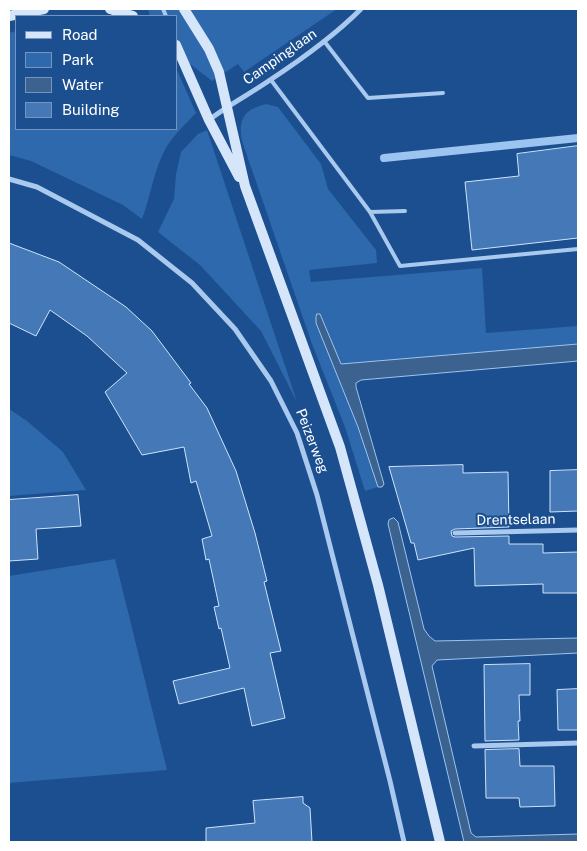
<!DOCTYPE html>
<html>
<head>
<meta charset="utf-8">
<style>
  body { margin:0 }
  #map { position:relative; width:587px; height:851px; overflow:hidden; background:#1b4f8f; font-family:"Public Sans",sans-serif }
  canvas { display:block }
  .frame { position:absolute; inset:0; border:10px solid #fff; pointer-events:none }
  .legend { position:absolute; left:15px; top:15px; width:162px; height:115px; box-sizing:border-box; background:#1b4f8f; border:1px solid #7695bc; margin:0; padding:6px 9px; list-style:none; font-size:15px; color:#fff }
  .legend li { display:flex; align-items:center; gap:10px; height:25px }
  .legend b { width:25px; border:1px solid #7695bc }
</style>
</head>
<body>
<div id="map">
<canvas width="587" height="851"></canvas>
<div class="frame"></div>
<ul class="legend">
<li><b style="height:6px;background:#d6e6fa"></b>Road</li>
<li><b style="height:14px;background:#2e69ad"></b>Park</li>
<li><b style="height:14px;background:#3c6290"></b>Water</li>
<li><b style="height:14px;background:#4478b7"></b>Building</li>
</ul>
</div>
<script>
const context = document.querySelector('canvas').getContext('2d');
context.lineJoin = 'round';
function fillPath(path, color) { context.fillStyle = color; context.fill(path, 'evenodd'); }
function stroke(path, color, width, dash) { context.strokeStyle = color; context.lineWidth = width; context.lineCap = dash ? 'butt' : 'round'; context.setLineDash(dash || []); context.stroke(path); }
function drawText(font, color, halo, rows, align = 'center') {
  context.font = font + ' "Public Sans",sans-serif'; context.lineWidth = 4; context.setLineDash([]); context.textBaseline = 'middle'; context.strokeStyle = halo; context.fillStyle = color; for (const [text, x, y, turn = 0] of rows) {
    context.save(); context.translate(x, y); context.rotate((+turn || 0) * Math.PI / 180); context.textAlign = isNaN(turn) ? turn : align; if (halo) context.strokeText(text, 0, 0); context.fillText(text, 0, 0); context.restore();
  }
}
const green = new Path2D(`
  M 148,9 L 337,9 L 244,72 L 238,64 L 212,81 L 176,53 L 176,16 L 150,16 Z
  M 16,31 L 16,129 L 176,129 L 176,68 L 196,113 C 186,123 175,134 167,146 C 154,168 151,195 142,219 L 123,205 L 31,161 L 9,155 L 9,33 Z
  M 266,104 L 278,107 L 321,164 L 328,189 L 376,250 L 377,263 L 309,270 L 311,282 L 482,268 L 486,333 L 578,326 L 578,344 L 346,365 L 341,364 L 339,361 L 320,314 L 378,487 L 365,491 L 345,427 L 312,344 L 242,141 C 238,118 244,110 266,104 Z
  M 207,130 L 297,402 L 261,331 L 200,265 L 158,232 L 174,199 L 176,174 L 181,152 L 198,134 Z
  M 9,409 L 27,421 L 63,452 L 86,490 L 9,496 Z
  M 115,559 L 167,770 L 9,783 L 9,576 Z`);
const water = new Path2D(`
  M 317,314 L 320,314 L 341,364 L 578,344 L 578,361 L 361,380 L 356,383 L 356,387 L 384,484 L 382,487 L 378,487 L 358,427 L 316,323 L 316,317 Z
  M 394,518 L 398,522 L 424,629 L 429,636 L 435,641 L 578,638 L 578,653 L 437,660 L 432,666 L 471,833 L 476,837 L 578,834 L 578,842 L 464,842 L 388,524 L 389,520 Z`);
const stream = new Path2D(`
  M 384,158 L 578,138`);
const building = new Path2D(`
  M 578,146 L 578,238 L 472,250 L 465,182 L 519,176 L 517,154 Z
  M 9,243 L 59,262 L 126,307 L 152,331 L 191,383 L 189,384 L 207,408 L 236,471 L 255,533 L 267,581 L 264,582 L 281,651 L 270,653 L 285,718 L 252,726 L 244,688 L 179,704 L 173,681 L 230,668 L 221,628 L 219,629 L 214,607 L 219,606 L 209,559 L 206,560 L 202,539 L 212,536 L 196,481 L 191,483 L 184,447 L 142,455 L 105,392 L 127,373 L 87,336 L 50,310 L 36,336 L 9,323 Z
  M 463,465 L 463,473 L 508,472 L 509,527 L 455,529 L 451,531 L 452,536 L 455,537 L 509,536 L 509,544 L 543,544 L 543,553 L 578,552 L 578,593 L 543,593 L 543,584 L 475,586 L 474,548 L 418,560 L 414,543 L 411,543 L 389,467 Z
  M 578,470 L 578,511 L 550,512 L 550,471 Z
  M 78,495 L 81,526 L 36,529 L 38,559 L 9,561 L 9,500 Z
  M 530,664 L 530,695 L 519,695 L 520,721 L 518,721 L 519,740 L 485,741 L 484,665 Z
  M 578,689 L 578,730 L 558,730 L 557,690 Z
  M 519,749 L 520,766 L 554,766 L 555,806 L 520,807 L 519,798 L 486,798 L 485,750 Z
  M 303,797 L 303,803 L 310,808 L 312,842 L 206,842 L 206,828 L 255,823 L 253,801 Z`);
const lane = new Path2D(`
  M 163,9 L 166,16
  M 324,41 L 368,98 L 443,93
  M 271,80 L 370,212 L 405,211
  M 370,212 L 400,266 L 578,249`);
const street = new Path2D(`
  M 209,120 C 228,105 250,94 270,80 C 302,59 334,36 361,9
  M 9,179 L 37,187 L 138,240 L 192,283 L 235,329 L 271,381 L 297,433 L 317,495 L 390,781 L 404,842
  M 455,533 L 578,530
  M 474,746 L 578,743`);
const secondary = new Path2D(`
  M 110,9 L 133,16
  M 184,9 L 209,49 L 219,72 L 245,186 L 340,447 L 378,585 L 440,842
  M 9,16 L 44,9
  M 176,45 L 209,120 L 239,177`);
const streetNames = [
  ["Campinglaan",280,57,-35],
  ["Peizerweg",312,441,69],
  ["Drentselaan",516,520,-1]
];
fillPath(green, '#2e69ad');
fillPath(water, '#3c6290');
stroke(water, '#9cc4f0', 1);
stroke(stream, '#9cc4f0', 8);
fillPath(building, '#4478b7');
stroke(building, '#cfe3fa', 1);
stroke(lane, '#a9c9ee', 4);
stroke(street, '#a9c9ee', 5);
stroke(secondary, '#d6e6fa', 10);
drawText('14px', '#fff', '#1b4f8f', streetNames);
</script>
</body>
</html>
